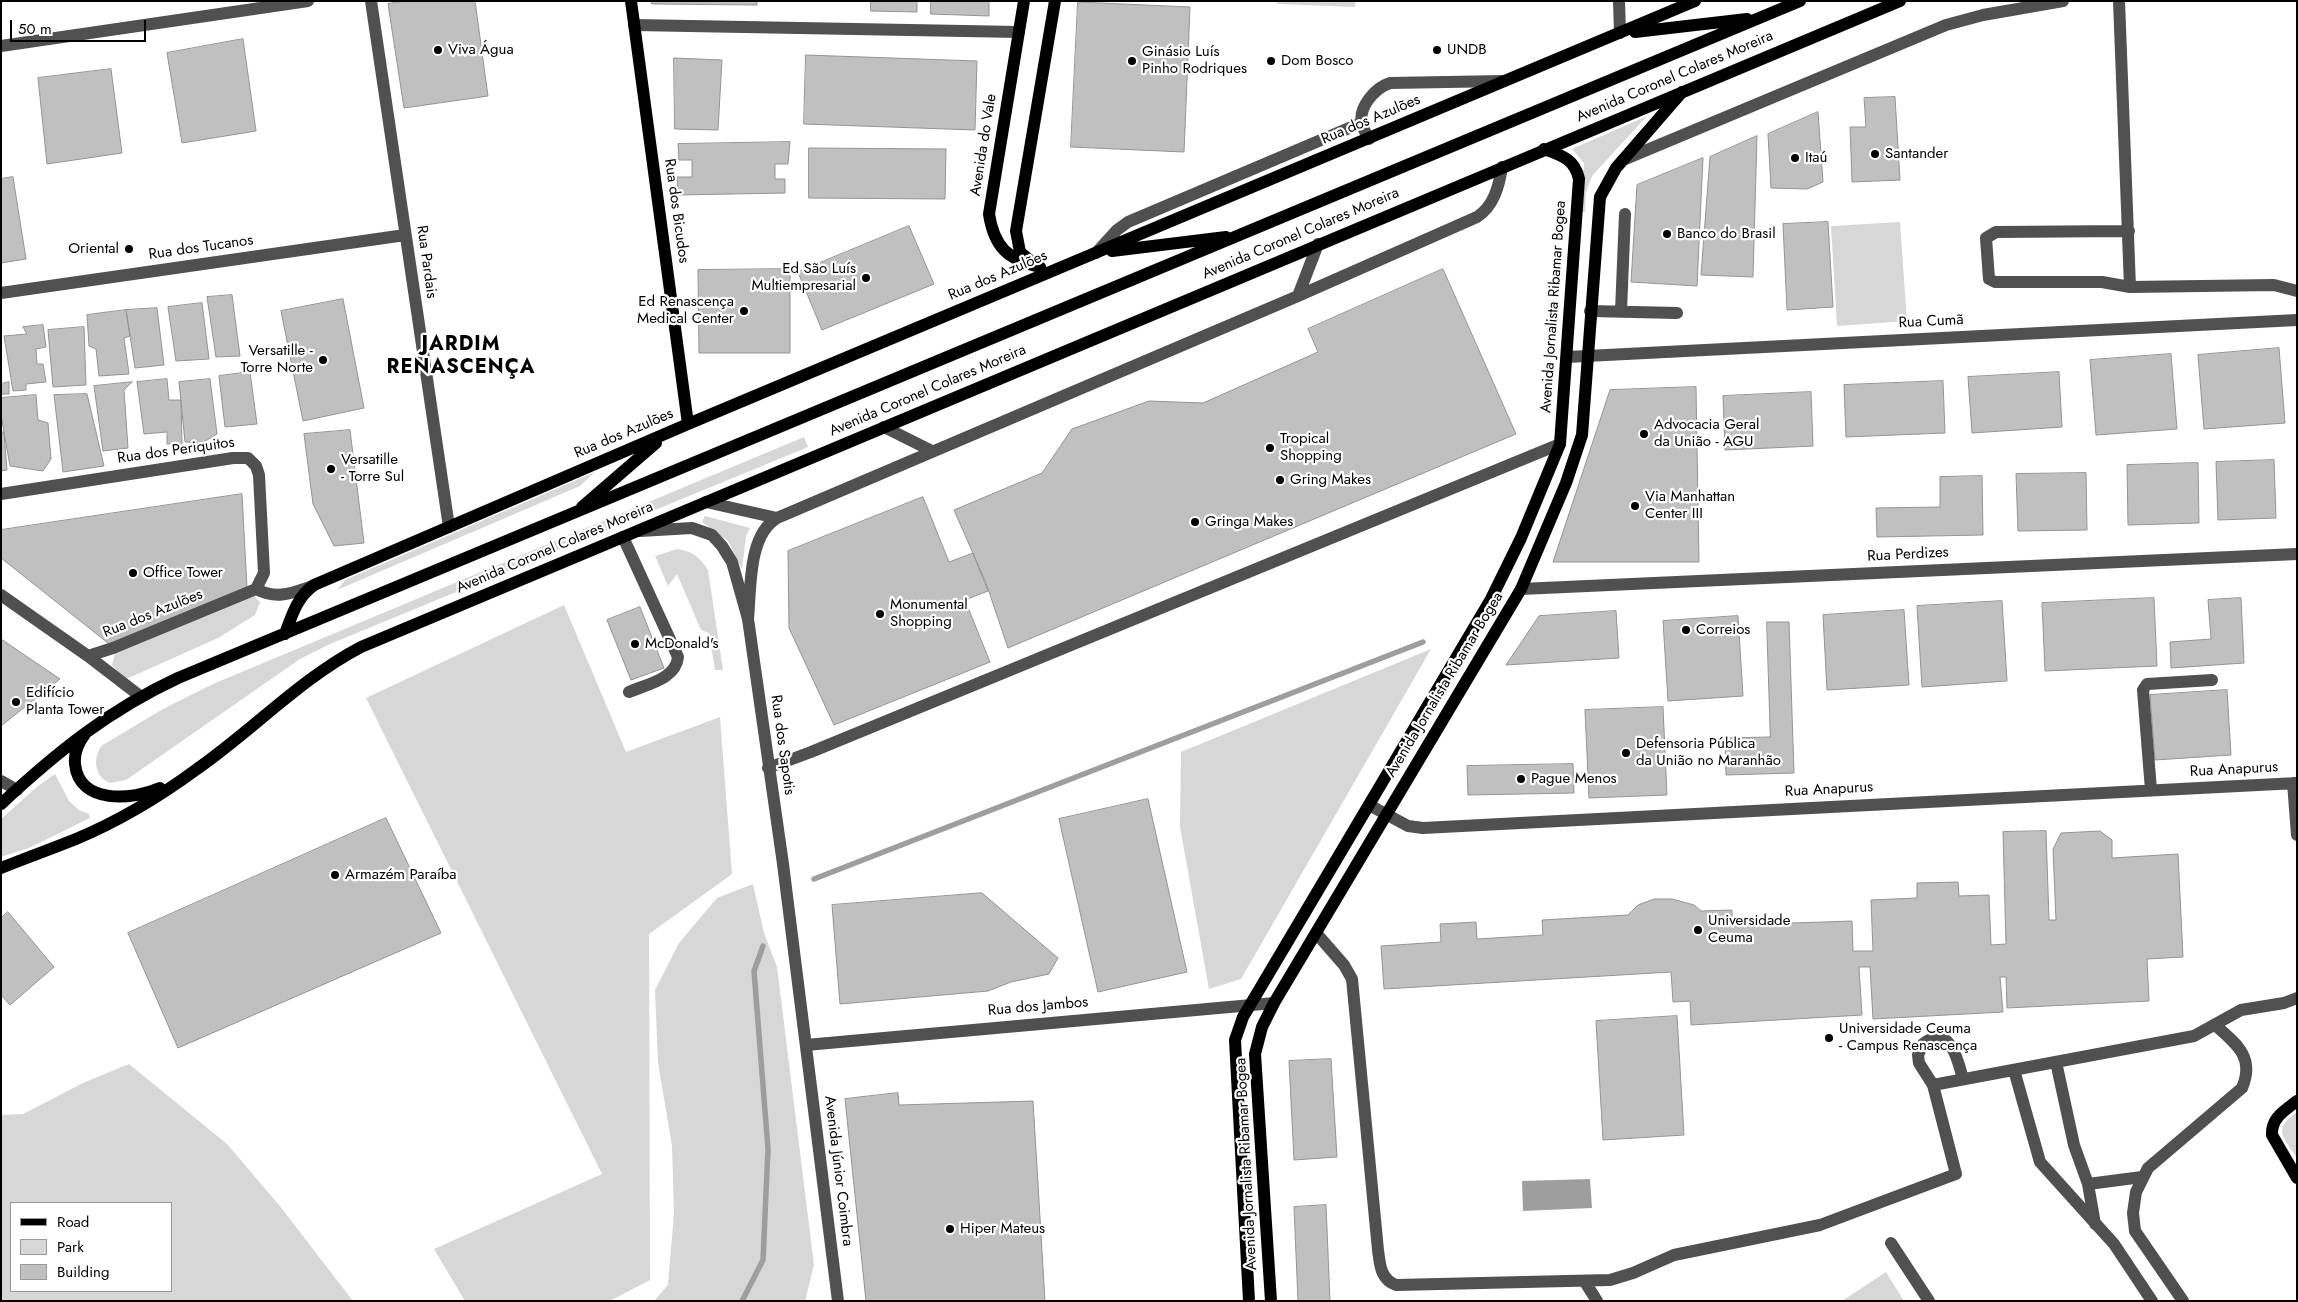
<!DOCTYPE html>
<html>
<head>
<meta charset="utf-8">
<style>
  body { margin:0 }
  #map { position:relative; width:2298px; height:1302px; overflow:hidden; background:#fff; font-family:Jost,sans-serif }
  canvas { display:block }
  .frame { position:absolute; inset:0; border:2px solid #000; pointer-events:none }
  .legend { position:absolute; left:10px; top:1202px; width:162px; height:90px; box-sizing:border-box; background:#fff; border:1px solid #999; margin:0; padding:6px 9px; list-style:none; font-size:15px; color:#000 }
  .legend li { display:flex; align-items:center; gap:10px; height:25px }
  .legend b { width:25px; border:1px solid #999 }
  .scale { position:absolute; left:10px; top:20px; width:136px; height:22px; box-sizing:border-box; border:2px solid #000; border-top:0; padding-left:6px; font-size:15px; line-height:18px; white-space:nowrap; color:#000; -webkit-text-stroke:4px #fff; paint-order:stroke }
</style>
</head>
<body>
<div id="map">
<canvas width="2298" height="1302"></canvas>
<div class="frame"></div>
<ul class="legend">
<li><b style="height:6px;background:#000"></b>Road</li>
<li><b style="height:14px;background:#d7d7d7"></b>Park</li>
<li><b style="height:14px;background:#c0c0c0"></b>Building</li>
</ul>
<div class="scale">50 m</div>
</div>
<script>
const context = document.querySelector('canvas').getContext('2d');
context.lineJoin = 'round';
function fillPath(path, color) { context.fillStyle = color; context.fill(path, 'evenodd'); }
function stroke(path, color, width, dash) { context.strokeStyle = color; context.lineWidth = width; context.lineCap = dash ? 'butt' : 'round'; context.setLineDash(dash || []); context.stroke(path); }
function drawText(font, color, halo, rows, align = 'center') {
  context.font = font + ' Jost,sans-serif'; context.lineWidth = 4.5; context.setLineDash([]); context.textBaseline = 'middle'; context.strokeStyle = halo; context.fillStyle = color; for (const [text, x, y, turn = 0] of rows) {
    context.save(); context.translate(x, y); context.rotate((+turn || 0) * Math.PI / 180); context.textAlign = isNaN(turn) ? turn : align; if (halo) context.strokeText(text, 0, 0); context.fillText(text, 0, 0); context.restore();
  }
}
const green = new Path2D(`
  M 1277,1 L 1355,1 L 1355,7 L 1277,4 Z
  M 1647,116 L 1592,176 L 1586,192 L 1585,212 L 1582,212 L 1584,163 L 1572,149 Z
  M 1900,222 L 1907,321 L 1837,326 L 1831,226 Z
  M 804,437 L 808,447 L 330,644 L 300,659 L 126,780 L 110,783 C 94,776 93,760 101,746 L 163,709 L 213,684 Z
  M 595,472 L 580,486 L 337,590 L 345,580 Z
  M 705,516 L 750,528 L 746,536 L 742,569 L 728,541 L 702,522 Z
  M 677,549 C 692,551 700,557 708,570 L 723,670 L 715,670 L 709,633 L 701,630 L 677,574 L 668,586 L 655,556 Z
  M 252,594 L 260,602 L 255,615 L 218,638 L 124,680 L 112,665 L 115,653 Z
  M 564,605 L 626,752 L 720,717 L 732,874 L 649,934 L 650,1280 L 610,1301 L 465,1301 L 434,1249 L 602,1174 L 366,698 Z
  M 1431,649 L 1241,979 L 1209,989 L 1180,827 L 1181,752 Z
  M 55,774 L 69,801 L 79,810 L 89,814 L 90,818 L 29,848 L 1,857 L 1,819 L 38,786 Z
  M 753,884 L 764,933 L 777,967 L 814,1265 L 805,1301 L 654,1301 L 668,1285 L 674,1213 L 672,1146 L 658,1063 L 655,990 L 679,943 L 717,898 Z
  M 129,1064 L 227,1144 L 279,1205 L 353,1301 L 1,1301 L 1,1115 L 23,1114 L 83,1083 ZM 11,1203 L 171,1203 L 171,1291 L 11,1291 Z
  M 2297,1112 L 2297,1158 C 2283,1136 2272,1130 2297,1112 Z
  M 1886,1272 L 1904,1301 L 1842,1301 Z`);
const water = new Path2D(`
  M 1590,1179 L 1592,1208 L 1523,1211 L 1522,1181 Z`);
const stream = new Path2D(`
  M 814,879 L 1423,642
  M 742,1301 L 763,1260 L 768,1149 L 754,971 L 763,946`);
const building = new Path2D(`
  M 405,1 L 475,1 L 488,96 L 404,108 L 388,4 Z
  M 652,1 L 757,1 L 757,5 L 652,4 Z
  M 871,1 L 917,1 L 917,12 L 871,11 Z
  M 931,1 L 989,1 L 989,16 L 931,14 Z
  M 1078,2 L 1190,7 L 1184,152 L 1071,147 Z
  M 243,39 L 256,131 L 182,143 L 167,53 Z
  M 806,55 L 977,61 L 975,130 L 804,124 Z
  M 674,58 L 722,60 L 718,130 L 675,129 Z
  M 111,69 L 122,153 L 47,164 L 38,78 Z
  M 1895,97 L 1900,180 L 1852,182 L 1850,127 L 1866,127 L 1864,98 Z
  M 1818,112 L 1823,182 L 1807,189 L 1771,188 L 1768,134 Z
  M 1757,136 L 1753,277 L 1701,275 L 1710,157 Z
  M 790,142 L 788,164 L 775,164 L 775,179 L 785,179 L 785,193 L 678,195 L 677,177 L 692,177 L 692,160 L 679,160 L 678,144 Z
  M 809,148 L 946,149 L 945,199 L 809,198 Z
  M 1703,158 L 1697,286 L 1631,282 L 1637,185 Z
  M 13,177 L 26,259 L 1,263 L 1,179 Z
  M 1828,222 L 1833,307 L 1787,310 L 1783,224 Z
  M 909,226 L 934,284 L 822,330 L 798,272 Z
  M 790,269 L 790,353 L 699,353 L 698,270 Z
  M 1443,269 L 1516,434 L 1008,648 L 986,583 L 954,510 L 1042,473 L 1072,429 L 1149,401 L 1203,403 L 1318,352 L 1308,329 Z
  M 232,295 L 240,356 L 216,357 L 207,297 Z
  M 343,299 L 364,408 L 303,421 L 281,311 Z
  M 202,303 L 209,359 L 176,361 L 168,307 Z
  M 157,308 L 164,365 L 135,368 L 126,310 Z
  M 126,310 L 130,336 L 124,338 L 129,374 L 99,376 L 96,349 L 89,346 L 87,315 Z
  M 43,325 L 46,347 L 36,349 L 37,364 L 43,364 L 46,382 L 26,384 L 26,390 L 13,391 L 4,336 L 27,334 L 23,327 Z
  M 84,327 L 86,385 L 53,387 L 48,330 Z
  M 2279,348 L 2285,423 L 2204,429 L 2198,355 Z
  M 2171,354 L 2177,429 L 2096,435 L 2090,360 Z
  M 250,372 L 257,424 L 225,427 L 219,376 Z
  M 2059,372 L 2062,427 L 1972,433 L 1968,377 Z
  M 167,379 L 169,400 L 181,400 L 182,444 L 167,444 L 167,432 L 144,434 L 137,382 Z
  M 210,379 L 217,434 L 202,443 L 185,442 L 179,382 Z
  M 1943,381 L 1945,433 L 1846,437 L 1844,385 Z
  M 9,382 L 9,394 L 1,394 L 1,384 Z
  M 132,382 L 124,390 L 128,448 L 103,451 L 94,386 Z
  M 1696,387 L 1699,562 L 1553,562 L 1610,390 Z
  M 1811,392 L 1813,446 L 1725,450 L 1723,396 Z
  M 87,394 L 104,466 L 63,472 L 54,395 Z
  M 36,395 L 38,420 L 48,423 L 51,459 L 43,471 L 10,466 L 1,415 L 1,398 Z
  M 350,430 L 364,543 L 334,546 L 313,504 L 304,434 Z
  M 1,432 L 4,432 L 7,470 L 1,471 Z
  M 2274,460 L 2276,518 L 2218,520 L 2216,462 Z
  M 2198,463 L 2199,523 L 2128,525 L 2127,465 Z
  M 2086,473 L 2087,530 L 2018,531 L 2016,474 Z
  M 1982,476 L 1983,535 L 1877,537 L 1876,508 L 1940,507 L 1940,477 Z
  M 242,494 L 247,588 L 113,647 L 1,558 L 1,530 Z
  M 923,497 L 949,562 L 973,553 L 988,591 L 965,600 L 990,662 L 834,725 L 789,628 L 788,551 Z
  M 2154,598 L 2157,666 L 2045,671 L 2042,603 Z
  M 2241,598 L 2244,663 L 2171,668 L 2170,642 L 2211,639 L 2208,600 Z
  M 2002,601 L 2007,681 L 1922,687 L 1917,606 Z
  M 640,607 L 664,668 L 631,680 L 607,620 Z
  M 1904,610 L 1909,685 L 1827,690 L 1823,615 Z
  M 1616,611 L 1619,658 L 1506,665 L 1539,616 Z
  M 1738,616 L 1743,696 L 1668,701 L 1663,621 Z
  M 1767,622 L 1789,622 L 1794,773 L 1726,775 L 1725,738 L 1770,737 Z
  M 1,639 L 60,679 L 1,726 Z
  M 2227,690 L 2231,755 L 2155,760 L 2150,695 Z
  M 1663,707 L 1667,795 L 1589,798 L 1585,710 Z
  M 1573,764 L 1574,793 L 1468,795 L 1467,766 Z
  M 1148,799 L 1187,972 L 1098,992 L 1059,819 Z
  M 386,818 L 441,933 L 178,1048 L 128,933 Z
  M 2046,831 L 2049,920 L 2056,920 L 2053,849 L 2061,833 L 2100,831 L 2112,840 L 2112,858 L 2178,854 L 2183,957 L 2147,959 L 2149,1001 L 2007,1008 L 2006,977 L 2000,977 L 2003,1012 L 1873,1019 L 1870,967 L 1859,967 L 1862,1015 L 1691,1025 L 1690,1001 L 1673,1002 L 1671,972 L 1384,989 L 1381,946 L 1441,942 L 1440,924 L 1476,922 L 1477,939 L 1543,935 L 1542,920 L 1628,915 L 1638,905 L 1654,899 L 1672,899 L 1694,905 L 1701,911 L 1732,910 L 1732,925 L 1852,921 L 1853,951 L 1873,951 L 1871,900 L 1917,898 L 1917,883 L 1958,882 L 1959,896 L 1989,895 L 1991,945 L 2006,944 L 2003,832 Z
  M 982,893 L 1058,958 L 1049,974 L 1011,982 L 988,991 L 840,1004 L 832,905 Z
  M 8,912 L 54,967 L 10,1005 L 1,995 L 1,918 Z
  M 1677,1016 L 1684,1135 L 1603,1140 L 1596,1021 Z
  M 1331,1059 L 1337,1157 L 1294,1160 L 1289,1061 Z
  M 898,1093 L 899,1105 L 1033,1101 L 1045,1301 L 866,1301 L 845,1099 Z
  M 1326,1205 L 1330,1301 L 1298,1301 L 1294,1207 Z`);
const minor = new Path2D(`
  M 371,1 L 449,527
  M 1619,1 L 1620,33
  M 2119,1 L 2130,287
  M 634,25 L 1019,32
  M 1,46 L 308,1
  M 1369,139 C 1367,135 1363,129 1362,124 C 1358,107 1375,88 1390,83 L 1504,81
  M 1623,160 L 1946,25 L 1983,15 L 2063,1
  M 2129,231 L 1996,232 L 1986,238 L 1989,279 L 1995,282 L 2102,282 L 2130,287 L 2274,285 L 2297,291
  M 1096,253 L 1117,230 L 1128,222 L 1361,123
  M 1,293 L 405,235
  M 1298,296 L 1318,244
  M 1590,311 L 1677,313
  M 1621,311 L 1625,214
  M 1567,357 L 2297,320
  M 884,427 L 932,451
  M 1,494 L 233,458 L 248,458 L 256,466 L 259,475 L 264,573 L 256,589
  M 706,502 L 777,518
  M 640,531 L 692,528 L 712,535 L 722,546 L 732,562 L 748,619 L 783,864 L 838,1301
  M 623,537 L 678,657 C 676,679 647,684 629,692
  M 256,589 C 277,600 292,593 313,586
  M 1521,589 L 2297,554
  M 1,595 L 88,656 L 140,696
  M 748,619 C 751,588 748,535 777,518 L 1298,296 L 1477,217 C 1494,206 1499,186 1502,167
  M 88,656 L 113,648 L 256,589
  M 768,768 L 811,752 L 1560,444
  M 1,781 L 17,790
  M 2293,783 L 2297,835
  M 2151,790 L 2143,690 L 2147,684 L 2212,680
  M 1369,805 L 1408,826 L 1423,828 L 2297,783
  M 1316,933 L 1344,965 L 1352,979 L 1378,1250 C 1380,1264 1380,1279 1396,1285 L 1610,1280 L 1633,1273 L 1674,1255 L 1820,1225 L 1956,1174 L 1933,1085 L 1919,1063 L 1918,1055 L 1923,1044 C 1950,1022 1958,1061 1963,1079
  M 806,1045 L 1274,1003
  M 2056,1062 L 2074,1145 L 2088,1184 L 2095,1224
  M 2014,1070 L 2040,1162 L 2114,1244 L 2152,1301
  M 1933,1085 L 2194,1036 L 2241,1010 L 2284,1003 L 2297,998
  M 2088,1184 L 2142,1177
  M 1891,1243 L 1929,1301
  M 1585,1282 L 1597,1301
  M 2183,1301 L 2135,1231 L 2133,1213 L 2136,1192 L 2148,1168 L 2242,1088 C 2255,1058 2237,1044 2215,1025`);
const major = new Path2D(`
  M 631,1 L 688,424
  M 1024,1 L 989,214 C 994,247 1008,260 1040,267
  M 1635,32 L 1747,19
  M 1112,251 L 1226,237
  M 1032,262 L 1020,252 L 1016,231 L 1055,1
  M 582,507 L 656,443
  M 285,634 C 292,615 297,597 314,585 L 688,424 L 1695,1
  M 85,734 C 78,743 74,753 75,764 C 79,805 133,800 160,788
  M 1,804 C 57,752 109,710 178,678 L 1800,1
  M 1,868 C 26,858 51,849 76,839 C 119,821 159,797 197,769 C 253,730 300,679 361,647 L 1900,1
  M 2297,1101 C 2284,1111 2271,1118 2272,1135 L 2297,1178
  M 1249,1301 L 1235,1040 L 1243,1017 L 1491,599 L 1521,538 L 1560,444 L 1579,179 C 1575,159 1561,155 1544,149
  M 1271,1301 L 1255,1054 L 1262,1027 L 1274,1003 L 1521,589 L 1566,483 L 1582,435 L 1600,197 L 1616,168 L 1682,92`);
const markers = [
  [438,50,5,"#000"],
  [1437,50,5,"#000"],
  [1132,61,5,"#000"],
  [1271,61,5,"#000"],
  [1875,154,5,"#000"],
  [1795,158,5,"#000"],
  [1667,234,5,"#000"],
  [129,249,5,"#000"],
  [866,278,5,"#000"],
  [744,311,5,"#000"],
  [323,360,5,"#000"],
  [1644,434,5,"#000"],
  [1270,448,5,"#000"],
  [331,469,5,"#000"],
  [1280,480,5,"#000"],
  [1635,506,5,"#000"],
  [1195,522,5,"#000"],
  [133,573,5,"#000"],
  [880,614,5,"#000"],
  [1686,630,5,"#000"],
  [635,644,5,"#000"],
  [16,702,5,"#000"],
  [1626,753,5,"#000"],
  [1521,779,5,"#000"],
  [335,875,5,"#000"],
  [1698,930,5,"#000"],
  [1829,1038,5,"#000"],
  [950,1229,5,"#000"]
];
const poiNames = [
  ["Viva Água",448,50],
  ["UNDB",1447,50],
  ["Ginásio Luís",1142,52],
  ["Pinho Rodriques",1142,69],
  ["Dom Bosco",1281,61],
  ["Santander",1885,154],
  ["Itaú",1805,158],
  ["Banco do Brasil",1677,234],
  ["Oriental",119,249,"right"],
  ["Ed São Luís",856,269,"right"],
  ["Multiempresarial",856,286,"right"],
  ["Ed Renascença",734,302,"right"],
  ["Medical Center",734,319,"right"],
  ["Versatille -",313,351,"right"],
  ["Torre Norte",313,368,"right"],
  ["Advocacia Geral",1654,425],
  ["da União - AGU",1654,442],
  ["Tropical",1280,439],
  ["Shopping",1280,456],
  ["Versatille",341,460],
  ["- Torre Sul",341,477],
  ["Gring Makes",1290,480],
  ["Via Manhattan",1645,497],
  ["Center III",1645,514],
  ["Gringa Makes",1205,522],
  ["Office Tower",143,573],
  ["Monumental",890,605],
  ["Shopping",890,622],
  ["Correios",1696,630],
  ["McDonald's",645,644],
  ["Edifício",26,693],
  ["Planta Tower",26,710],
  ["Defensoria Pública",1636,744],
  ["da União no Maranhão",1636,761],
  ["Pague Menos",1531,779],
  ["Armazém Paraíba",345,875],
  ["Universidade",1708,921],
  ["Ceuma",1708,938],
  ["Universidade Ceuma",1839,1029],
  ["- Campus Renascença",1839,1046],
  ["Hiper Mateus",960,1229]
];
const streetNames = [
  ["Avenida Coronel Colares Moreira",1675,77,-23],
  ["Rua dos Azulões",1371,120,-23],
  ["Avenida do Vale",984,145,-81],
  ["Rua dos Bicudos",676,211,82],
  ["Avenida Coronel Colares Moreira",1301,234,-23],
  ["Rua dos Tucanos",201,248,-8],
  ["Rua Pardais",426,262,82],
  ["Rua dos Azulões",998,276,-23],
  ["Avenida Jornalista Ribamar Bogea",1554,307,-86],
  ["Rua Cumã",1931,322,-3],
  ["Avenida Coronel Colares Moreira",928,391,-23],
  ["Rua dos Azulões",624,434,-23],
  ["Rua dos Periquitos",176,451,-8],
  ["Avenida Coronel Colares Moreira",555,548,-23],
  ["Rua Perdizes",1908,555,-3],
  ["Rua dos Azulões",153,614,-22],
  ["Avenida Jornalista Ribamar Bogea",1445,685,-59],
  ["Rua dos Sapotis",782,745,82],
  ["Rua Anapurus",2234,770,-3],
  ["Rua Anapurus",1829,790,-3],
  ["Rua dos Jambos",1038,1007,-5],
  ["Avenida Jornalista Ribamar Bogea",1247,1164,-93],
  ["Avenida Júnior Coimbra",838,1171,83]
];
const districtNames = [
  ["JARDIM",461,345],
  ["RENASCENÇA",461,368]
];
fillPath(green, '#d7d7d7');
fillPath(water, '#9e9e9e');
stroke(stream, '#9e9e9e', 5.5);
fillPath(building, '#c0c0c0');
stroke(building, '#949494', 1);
stroke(minor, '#505050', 12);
stroke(major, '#000', 12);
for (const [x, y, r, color] of markers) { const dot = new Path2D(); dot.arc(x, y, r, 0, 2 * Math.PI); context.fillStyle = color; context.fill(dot); stroke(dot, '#fff', 2); }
drawText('15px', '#000', '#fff', poiNames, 'left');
drawText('15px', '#000', '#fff', streetNames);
context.letterSpacing = '1px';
drawText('bold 20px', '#000', '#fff', districtNames);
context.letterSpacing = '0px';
</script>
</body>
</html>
